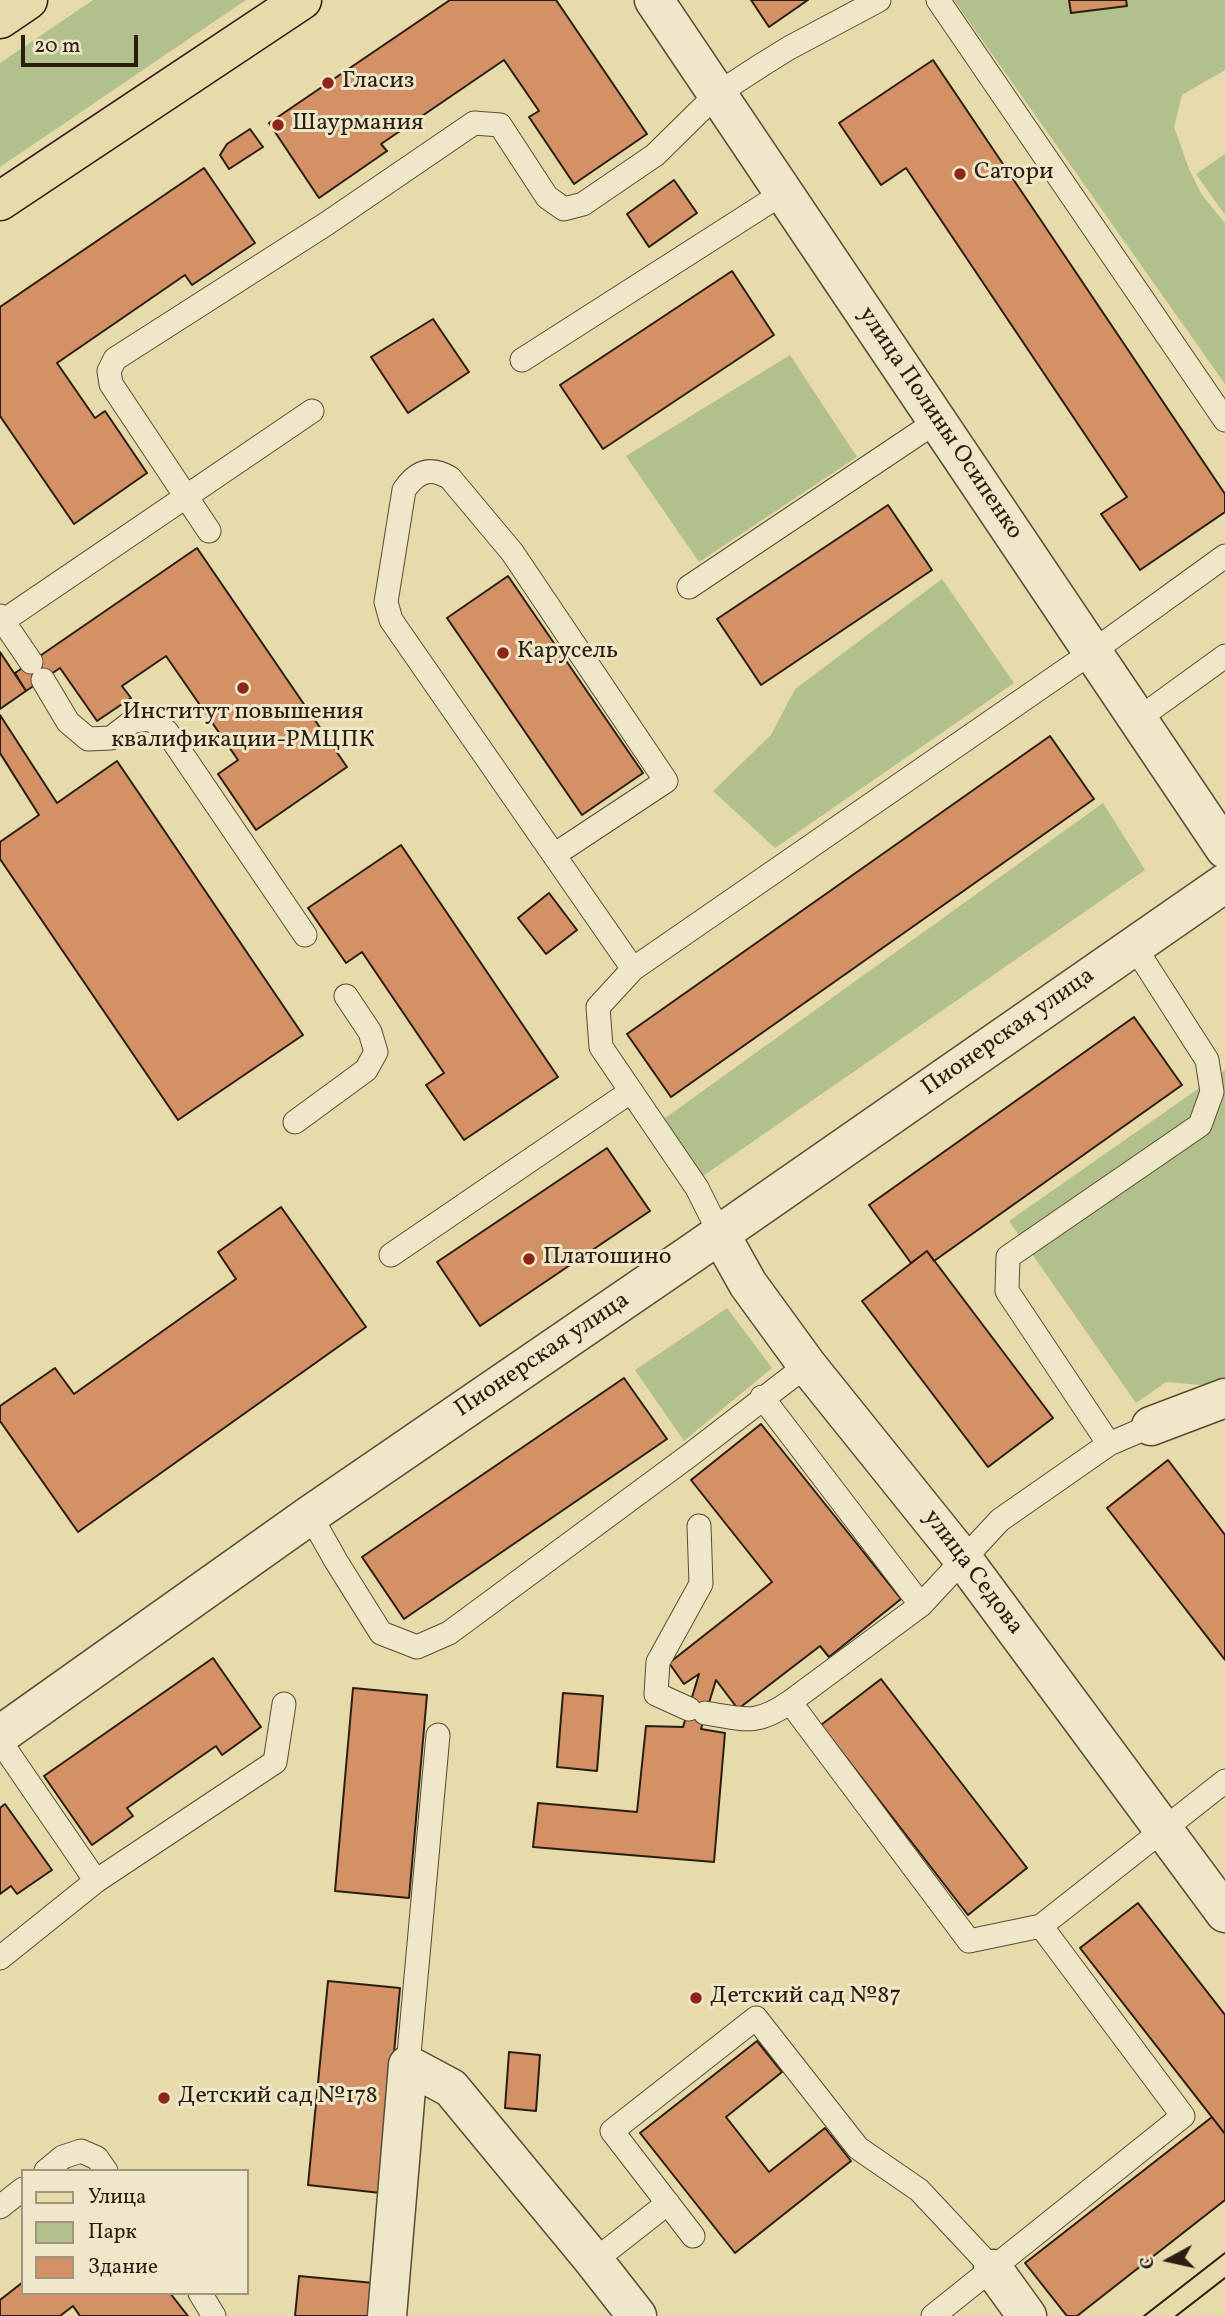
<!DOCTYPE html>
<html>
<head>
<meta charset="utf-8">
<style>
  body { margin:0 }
  #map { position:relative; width:1225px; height:2316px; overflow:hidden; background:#e7daab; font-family:Vollkorn,serif }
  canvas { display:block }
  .legend { position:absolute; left:21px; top:2169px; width:228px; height:126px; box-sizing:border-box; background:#efe7c8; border:2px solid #a0967f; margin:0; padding:9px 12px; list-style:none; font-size:21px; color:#2a1d12 }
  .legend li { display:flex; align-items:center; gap:14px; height:35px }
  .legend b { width:35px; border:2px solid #a0967f }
  .north { position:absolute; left:1134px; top:2225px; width:70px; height:70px; -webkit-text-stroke:5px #efe7c8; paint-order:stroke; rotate:262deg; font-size:19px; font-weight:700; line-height:28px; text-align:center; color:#2a1d12 }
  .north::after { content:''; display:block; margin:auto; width:24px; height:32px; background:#2a1d12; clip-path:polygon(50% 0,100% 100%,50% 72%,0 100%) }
  .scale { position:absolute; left:21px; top:35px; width:117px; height:32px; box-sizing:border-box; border:4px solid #2a1d12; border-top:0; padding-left:9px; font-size:21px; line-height:24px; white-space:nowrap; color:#2a1d12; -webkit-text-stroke:5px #efe7c8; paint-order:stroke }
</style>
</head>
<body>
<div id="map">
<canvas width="1225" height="2316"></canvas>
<ul class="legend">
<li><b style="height:9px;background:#e7daab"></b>Улица</li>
<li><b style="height:19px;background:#b2c08c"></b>Парк</li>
<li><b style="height:19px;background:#d49166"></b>Здание</li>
</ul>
<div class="north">С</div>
<div class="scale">20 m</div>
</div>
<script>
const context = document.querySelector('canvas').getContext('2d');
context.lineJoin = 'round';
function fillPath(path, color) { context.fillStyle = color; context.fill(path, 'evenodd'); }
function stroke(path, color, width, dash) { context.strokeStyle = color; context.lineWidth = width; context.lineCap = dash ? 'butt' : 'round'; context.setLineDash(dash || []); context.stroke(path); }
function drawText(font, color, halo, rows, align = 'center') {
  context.font = font + ' Vollkorn,serif'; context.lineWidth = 6; context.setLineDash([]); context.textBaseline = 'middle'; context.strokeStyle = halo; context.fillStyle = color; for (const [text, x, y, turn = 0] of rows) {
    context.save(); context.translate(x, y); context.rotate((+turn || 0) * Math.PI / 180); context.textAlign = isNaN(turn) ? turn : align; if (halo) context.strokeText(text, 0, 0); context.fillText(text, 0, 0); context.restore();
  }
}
const green = new Path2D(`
  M 93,0 L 246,0 L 0,167 L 0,63 Z
  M 954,0 L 1225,0 L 1225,70 L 1182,95 L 1174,127 L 1189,169 L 1202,195 L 1225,223 L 1225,384 Z
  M 1225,154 L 1225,215 L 1196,174 Z
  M 790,355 L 857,457 L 699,562 L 626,456 Z
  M 942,579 L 1014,683 L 775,848 L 713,791 L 771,735 L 795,689 Z
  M 1103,803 L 1145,870 L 693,1183 L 654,1126 Z
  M 1225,1070 L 1225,1387 L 1166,1382 L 1136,1403 L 1009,1221 Z
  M 727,1308 L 772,1368 L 684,1441 L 635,1370 Z`);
const building = new Path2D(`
  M 450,0 L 556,0 L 647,134 L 574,184 L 529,117 L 539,111 L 504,60 L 381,144 L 387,151 L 319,198 L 269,123 Z
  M 751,0 L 808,0 L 769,27 Z
  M 1069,0 L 1126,0 L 1127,6 L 1071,13 Z
  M 933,60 L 1225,494 L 1225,512 L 1140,570 L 1101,514 L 1127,497 L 906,168 L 881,185 L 839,123 Z
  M 250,129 L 263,147 L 229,169 L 220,155 L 227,144 Z
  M 204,168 L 255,243 L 192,285 L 185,275 L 57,363 L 95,418 L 105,411 L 147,473 L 74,524 L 0,416 L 0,307 Z
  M 674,180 L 697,213 L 649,247 L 627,214 Z
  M 732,271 L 774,335 L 603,449 L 560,385 Z
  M 433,319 L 469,372 L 408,413 L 371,357 Z
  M 888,505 L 932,570 L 761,685 L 717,619 Z
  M 197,548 L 347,767 L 256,830 L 218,774 L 238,760 L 166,656 L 122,686 L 131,698 L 97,721 L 60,668 L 26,691 L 15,673 Z
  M 508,576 L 643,773 L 582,815 L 447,618 Z
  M 0,652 L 26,691 L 0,709 Z
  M 0,715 L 57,803 L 117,761 L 303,1035 L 178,1120 L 0,859 L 0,842 L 39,815 L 0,753 Z
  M 1050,736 L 1094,799 L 671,1097 L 627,1034 Z
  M 401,845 L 558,1077 L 464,1140 L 426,1085 L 444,1073 L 362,952 L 346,963 L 308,908 Z
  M 549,893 L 577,930 L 546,954 L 518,918 Z
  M 1134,1017 L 1182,1085 L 934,1261 L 927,1251 L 911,1263 L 869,1205 Z
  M 607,1148 L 650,1211 L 480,1326 L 437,1262 Z
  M 281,1207 L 366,1327 L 78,1532 L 0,1421 L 0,1406 L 55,1368 L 74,1394 L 236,1279 L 218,1252 Z
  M 927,1251 L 1053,1418 L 988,1467 L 862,1301 Z
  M 624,1378 L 667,1439 L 404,1619 L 362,1557 Z
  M 761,1424 L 901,1599 L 829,1657 L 820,1646 L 738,1709 L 716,1680 L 701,1729 L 725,1733 L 714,1862 L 533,1847 L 538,1803 L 637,1812 L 646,1726 L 683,1727 L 699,1674 L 684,1684 L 669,1663 L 772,1582 L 691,1480 Z
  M 1168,1460 L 1225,1535 L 1225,1660 L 1107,1508 Z
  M 213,1658 L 261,1727 L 222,1755 L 216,1746 L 127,1808 L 133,1816 L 92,1845 L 44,1776 Z
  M 881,1679 L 1027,1868 L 968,1915 L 821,1725 Z
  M 353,1688 L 427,1695 L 409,1898 L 335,1891 Z
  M 563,1693 L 603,1696 L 597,1771 L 557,1767 Z
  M 5,1804 L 52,1870 L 17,1894 L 11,1886 L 0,1894 L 0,1808 Z
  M 1138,1903 L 1225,2015 L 1225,2134 L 1080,1948 Z
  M 328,1981 L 400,1988 L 381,2193 L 308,2185 Z
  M 757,2041 L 782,2072 L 726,2117 L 769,2172 L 825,2128 L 851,2161 L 735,2253 L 640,2133 Z
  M 509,2052 L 540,2055 L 536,2111 L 505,2108 Z
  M 1212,2117 L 1225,2134 L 1225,2200 L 1077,2316 L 1067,2316 L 1025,2263 Z
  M 299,2276 L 374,2283 L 371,2316 L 295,2316 Z
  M 23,2282 L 23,2293 L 170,2293 L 188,2316 L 80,2316 L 73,2306 L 60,2316 L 0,2316 L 0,2300 Z`);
const lane = new Path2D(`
  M 938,0 L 1225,420
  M 522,360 L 783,193
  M 209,531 L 111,384 L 109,371 L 115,359 L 326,224 L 474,123 L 500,125 L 547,197 L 564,209 L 583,204 L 655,155 L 717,94 L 760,66 L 789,48 L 879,0
  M 689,587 L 937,421
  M 0,616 L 3,621 L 312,411
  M 3,621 L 31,662
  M 43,680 L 68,722 L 88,739 L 111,738 L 133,721 L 151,719 L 167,732 L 305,935
  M 1138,719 L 1225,656
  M 554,855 L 666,781 L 512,552 L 450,478 C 430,466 417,471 404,490 L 386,602 L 391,620 L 633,969
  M 295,1122 L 366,1070 L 376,1052 L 370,1032 L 346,996
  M 720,1234 L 697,1188 L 601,1047 L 598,1007 L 633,969 L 1092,652 L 1225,556
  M 391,1255 L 630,1092
  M 762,1397 L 921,1605
  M 1151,1426 L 1109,1444 L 1000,1520 L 921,1605 L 790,1702 L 969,1941 L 1041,1926 L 1225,1781
  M 1109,1444 L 1007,1291 L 1008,1257 L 1200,1125 L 1212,1092 L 1207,1060 L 1134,946
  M 310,1515 L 336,1561 L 381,1633 L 417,1647 L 449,1633 L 690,1455 L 807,1365
  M 689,1709 L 656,1694 L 658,1662 L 701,1584 L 699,1526
  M 705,1713 C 744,1719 756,1726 790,1702
  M 0,1741 L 96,1881 L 275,1762 L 284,1704
  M 0,1958 L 96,1881
  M 408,2065 L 438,1735
  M 46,2171 L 63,2157 L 81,2151 L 97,2158 L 106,2171
  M 0,2207 L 23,2189
  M 693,2236 L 612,2131 L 756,2018 L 858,2148 L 919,2190 L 993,2269
  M 594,2261 L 668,2203
  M 200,2293 L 214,2316
  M 933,2316 L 1183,2116 L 1041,1926`);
const street = new Path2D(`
  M 654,0 L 1225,849
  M 720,1234 L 748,1284 L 807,1365 L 963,1559 L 1225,1913
  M 1151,1426 L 1225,1398
  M 0,1735 L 310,1515 L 694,1252 L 1225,883
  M 993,2269 L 1027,2316
  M 387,2316 L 408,2065 L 451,2088 L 594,2261 L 637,2316`);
const primary = new Path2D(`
  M 0,19 L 28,0
  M 0,201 L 302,0`);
const tram = new Path2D(`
  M 1144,2316 L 1225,2253
  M 1176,2316 L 1225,2278`);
const markers = [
  [328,83,7,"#8f2418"],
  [278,125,7,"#8f2418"],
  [960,174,7,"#8f2418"],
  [503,653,7,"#8f2418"],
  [243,688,7,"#8f2418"],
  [529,1259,7,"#8f2418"],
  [696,1998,7,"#8f2418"],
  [164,2098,7,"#8f2418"]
];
const poiNames = [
  ["Гласиз",342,83],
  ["Шаурмания",292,125],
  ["Сатори",974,174],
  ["Карусель",517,653],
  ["Институт повышения",243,714,"center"],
  ["квалификации-РМЦПК",243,742,"center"],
  ["Платошино",543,1259],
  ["Детский сад №87",710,1998],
  ["Детский сад №178",178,2098]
];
const streetNames = [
  ["улица Полины Осипенко",939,424,56],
  ["Пионерская улица",1009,1033,-35],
  ["Пионерская улица",543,1356,-34],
  ["улица Седова",972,1573,53]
];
fillPath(green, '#b2c08c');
fillPath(building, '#d49166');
stroke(building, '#2a1d12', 2);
stroke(lane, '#594c38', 25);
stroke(street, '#594c38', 41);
stroke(primary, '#2a1d12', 41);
stroke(lane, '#efe7c8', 23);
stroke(street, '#efe7c8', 38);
stroke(primary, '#e7daab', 38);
stroke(tram, '#2a1d12', 2);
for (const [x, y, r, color] of markers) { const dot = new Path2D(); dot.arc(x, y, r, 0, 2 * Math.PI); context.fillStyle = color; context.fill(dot); stroke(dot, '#efe7c8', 2.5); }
drawText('24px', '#2a1d12', '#efe7c8', poiNames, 'left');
drawText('24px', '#2a1d12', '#efe7c8', streetNames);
</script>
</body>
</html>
